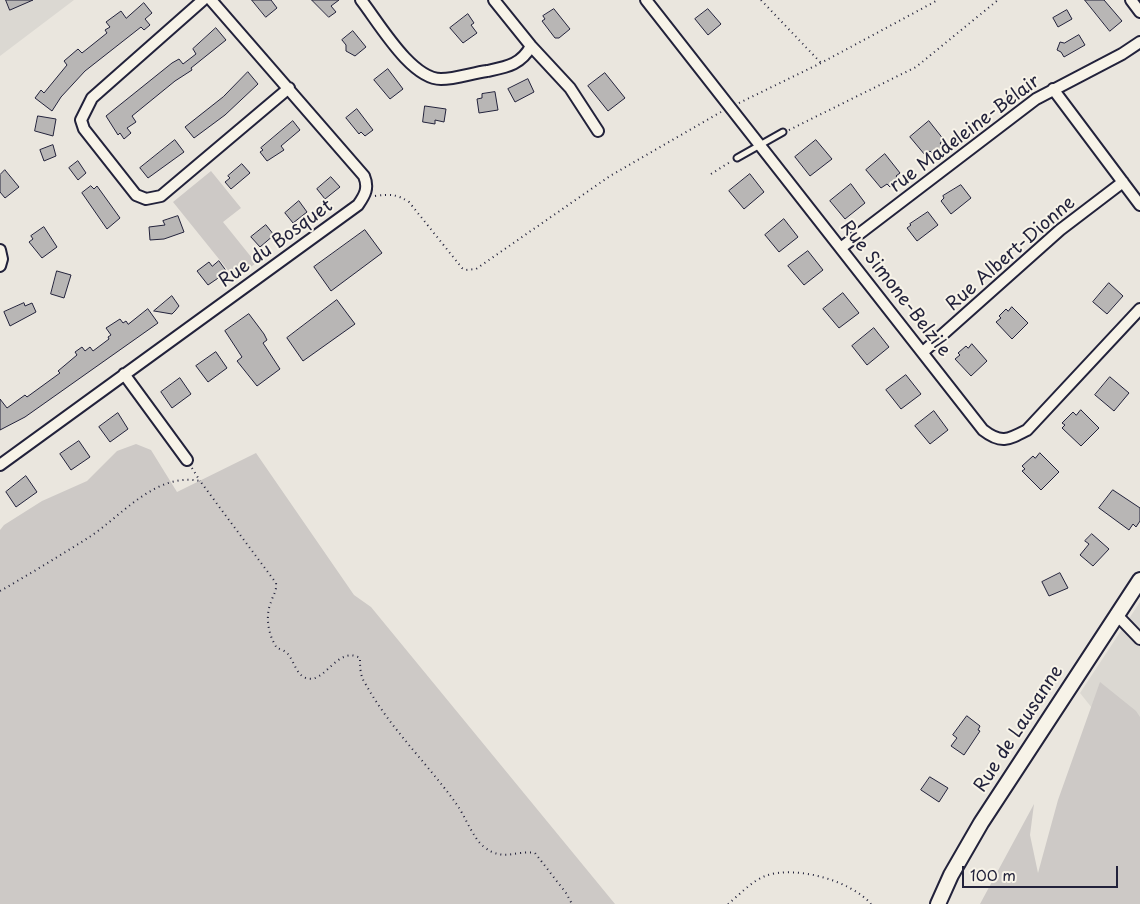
<!DOCTYPE html>
<html>
<head>
<meta charset="utf-8">
<style>
  body { margin:0 }
  #map { position:relative; width:1140px; height:904px; overflow:hidden; background:#eae6de; font-family:"Playpen Sans",sans-serif }
  canvas { display:block }
  .scale { position:absolute; left:962px; top:866px; width:156px; height:22px; box-sizing:border-box; border:2px solid #22223b; border-top:0; padding-left:6px; font-size:15px; line-height:18px; white-space:nowrap; color:#22223b; -webkit-text-stroke:4px #f7f3e8; paint-order:stroke }
</style>
</head>
<body>
<div id="map">
<canvas width="1140" height="904"></canvas>
<div class="scale">100 m</div>
</div>
<script>
const context = document.querySelector('canvas').getContext('2d');
context.lineJoin = 'round';
function fill(path, color) { context.fillStyle = color; context.fill(path, 'evenodd'); }
function stroke(path, color, width, dash) { context.strokeStyle = color; context.lineWidth = width; context.lineCap = dash ? 'butt' : 'round'; context.setLineDash(dash || []); context.stroke(path); }
function label(font, color, halo, rows, align = 'center') {
  context.font = font + ' "Playpen Sans",sans-serif'; context.lineWidth = 4; context.setLineDash([]); context.textBaseline = 'middle'; context.strokeStyle = halo; context.fillStyle = color; for (const [text, x, y, turn = 0] of rows) {
    context.save(); context.translate(x, y); context.rotate((+turn || 0) * Math.PI / 180); context.textAlign = isNaN(turn) ? turn : align; if (halo) context.strokeText(text, 0, 0); context.fillText(text, 0, 0); context.restore();
  }
}
fill(new Path2D(`
  M0,0H74L0,56Z
  M1140,602V768L1080,693Z`), '#dbd8d2');
fill(new Path2D(`
  M211,171L241,208L223,222L256,263L235,279L173,202Z
  M136,444L151,450L177,492L256,453L354,595L371,607L615,904H0V530L4,525L42,501L87,481L117,451Z
  M1100,682L1136,711L1140,717V904H980L1034,804L1030,835L1038,873L1058,800Z`), '#cdc9c6');
const building = new Path2D(`
  M6,0H33L10,10Z
  M252,0H271L277,8L266,17Z
  M312,0H339L331,6L336,12L329,17Z
  M1085,0H1104L1122,21L1110,31Z
  M144,3L152,13L145,19L150,25L144,30L141,27L85,71L61,97L52,111L35,98L41,90L44,93L67,65L64,61L78,49L82,53L107,33L105,30L110,27L106,22L121,11L126,18Z
  M554,9L570,29L559,38H555L542,21L545,19L543,16Z
  M708,9L721,24L708,35L695,19Z
  M1067,10L1072,19L1058,27L1053,18Z
  M468,14L474,23L471,25L477,33L463,43L450,28Z
  M216,28L226,40L191,68L192,70L175,81L132,116L136,122L127,128L131,133L124,139L120,133L118,135L106,116L172,63L179,59L183,64L196,54L193,49Z
  M353,31L366,47L355,56L346,51V45L342,40Z
  M1079,35L1085,45L1064,57L1061,52L1057,50L1060,42L1064,43Z
  M388,69L403,89L390,99L374,80Z
  M248,72L258,84L225,115L194,138L185,127L223,97Z
  M605,73L625,98L608,111L588,86Z
  M528,79L534,92L515,102L508,89Z
  M495,92L498,110L479,113L477,99L482,98V94Z
  M425,106L446,109L444,122L435,120V124L423,122Z
  M357,109L373,130L365,136L361,132L359,134L346,118Z
  M38,116L56,119L53,136L35,131Z
  M293,121L300,130L281,146L284,150L267,161L260,152L263,150L261,148Z
  M929,121L944,140L940,143L943,147L933,154L930,151L925,155L910,137Z
  M175,140L184,152L148,178L140,168Z
  M816,140L832,159L810,176L795,157Z
  M53,145L56,156L44,161L40,150Z
  M885,154L900,173L896,176L899,180L890,187L887,184L881,188L866,170Z
  M78,161L86,173L78,180L69,168Z
  M242,164L250,173L231,189L225,182L230,178L228,176Z
  M5,170L19,187L5,198L0,192V175Z
  M750,174L764,192L744,209L729,191Z
  M331,177L340,187L325,199L317,189Z
  M851,184L865,203L845,219L830,201Z
  M961,185L971,198L951,214L941,201L944,198L943,196Z
  M91,186L94,189L97,186L120,218L107,229L82,193Z
  M299,201L307,212L293,223L285,213Z
  M928,212L938,225L917,241L907,228L911,225L910,224Z
  M178,216L184,232L164,239L150,240L149,227L165,225L163,221Z
  M784,219L798,237L779,252L765,235Z
  M266,225L274,235L260,247L251,237Z
  M44,227L57,247L42,258L29,242L33,239L31,236Z
  M365,230L382,253L331,291L314,267Z
  M808,251L823,270L804,285L788,266Z
  M219,261L227,272L208,285L197,271L209,262L212,266Z
  M57,271L71,275L64,298L51,294Z
  M1109,283L1123,296L1107,314L1093,302Z
  M843,293L859,313L839,328L823,309Z
  M172,296L179,306L175,311L172,314L154,311Z
  M337,300L355,324L303,361L287,338Z
  M24,303L25,306L32,303L36,312L10,326L4,312Z
  M1012,307L1028,323L1012,339L996,322L1001,318L999,316L1006,309L1008,311Z
  M148,309L158,323L25,417L0,430V399L7,408L25,395L27,397L60,373L58,371L77,355L75,352L82,347L85,351L90,347L93,351L109,339L108,337L111,335L106,328L120,319L123,323L126,321L128,324Z
  M249,314L264,334L267,340L263,343L280,369L257,386L237,361L242,357L225,331Z
  M874,328L889,347L867,365L852,346Z
  M972,344L987,361L971,376L955,359L960,355L958,353L966,346L968,348Z
  M216,352L227,368L208,382L196,366Z
  M906,375L921,394L901,409L886,390Z
  M1110,377L1129,393L1114,411L1095,395Z
  M180,378L191,394L172,408L161,392Z
  M1081,410L1099,428L1081,446L1062,428L1065,425L1062,423L1073,412L1076,415Z
  M934,411L948,430L930,444L915,426Z
  M118,413L128,429L110,442L99,427Z
  M79,441L90,457L71,470L60,454Z
  M1040,453L1059,472L1041,490L1022,471L1025,469L1022,466L1033,456L1035,458Z
  M26,476L37,492L16,507L6,492Z
  M1113,490L1140,508V521L1136,527L1133,524L1129,530L1099,508Z
  M1092,534L1109,549L1093,566L1080,555L1089,544L1085,541Z
  M1060,573L1068,588L1049,596L1042,582Z
  M967,716L980,726L978,730L980,731L964,755L951,746L957,738L953,735Z
  M930,777L948,788L939,802L921,790Z`);
fill(building, '#b8b6b5');
stroke(building, '#22223b', 1);
const service = new Path2D(`
  M737,158L783,132`);
const minor = new Path2D(`
  M203,0L92,98L81,120L84,129L136,195L146,199L161,196L289,88
  M361,0C379,23 411,79 441,79C456,79 472,73 487,71C506,67 521,65 531,46
  M494,0L531,46L570,88L598,131
  M646,0L983,430C1001,444 1008,440 1027,430L1140,309
  M1131,0L1140,12
  M1053,89L1140,205
  M842,247L1036,99L1122,54L1140,42
  M0,250L2,259L0,266
  M923,352L1060,230L1123,182
  M124,374L187,460
  M0,465L358,205C365,195 369,188 364,176L211,0
  M1116,614L1140,639`);
const tertiary = new Path2D(`
  M938,904L951,875L981,823L1140,580`);
stroke(service, '#22223b', 9);
stroke(minor, '#22223b', 14);
stroke(tertiary, '#22223b', 18);
stroke(new Path2D(`
  M761,0L821,63
  M739,103L821,63L938,0
  M789,130L916,67L998,0
  M711,174L730,162
  M375,196C389,194 397,194 409,202L462,268L466,270L476,269L610,176L721,112
  M192,468L200,481
  M0,591C30,574 59,556 88,538C122,516 155,472 200,481L276,583C277,591 273,595 271,602C265,616 268,635 277,648C280,649 285,651 287,653C294,660 296,675 306,678C325,685 337,645 360,658C360,666 360,676 365,683C389,727 426,762 455,802C465,815 472,837 484,847C504,862 514,850 535,853L566,893L572,904
  M728,904C739,895 752,881 765,876C795,865 850,880 871,904`), '#22223b', 2, [1, 4]);
stroke(service, '#f7f3e8', 5);
stroke(minor, '#f7f3e8', 10);
stroke(tertiary, '#f7f3e8', 14);
label('18px', '#22223b', '#f7f3e8', [
  ["rue Madeleine-Bélair",965,134,-37],
  ["Rue du Bosquet",276,244,-36],
  ["Rue Albert-Dionne",1011,254,-41],
  ["Rue Simone-Belzile",895,289,52],
  ["Rue de Lausanne",1019,729,-57]
]);
</script>
</body>
</html>
